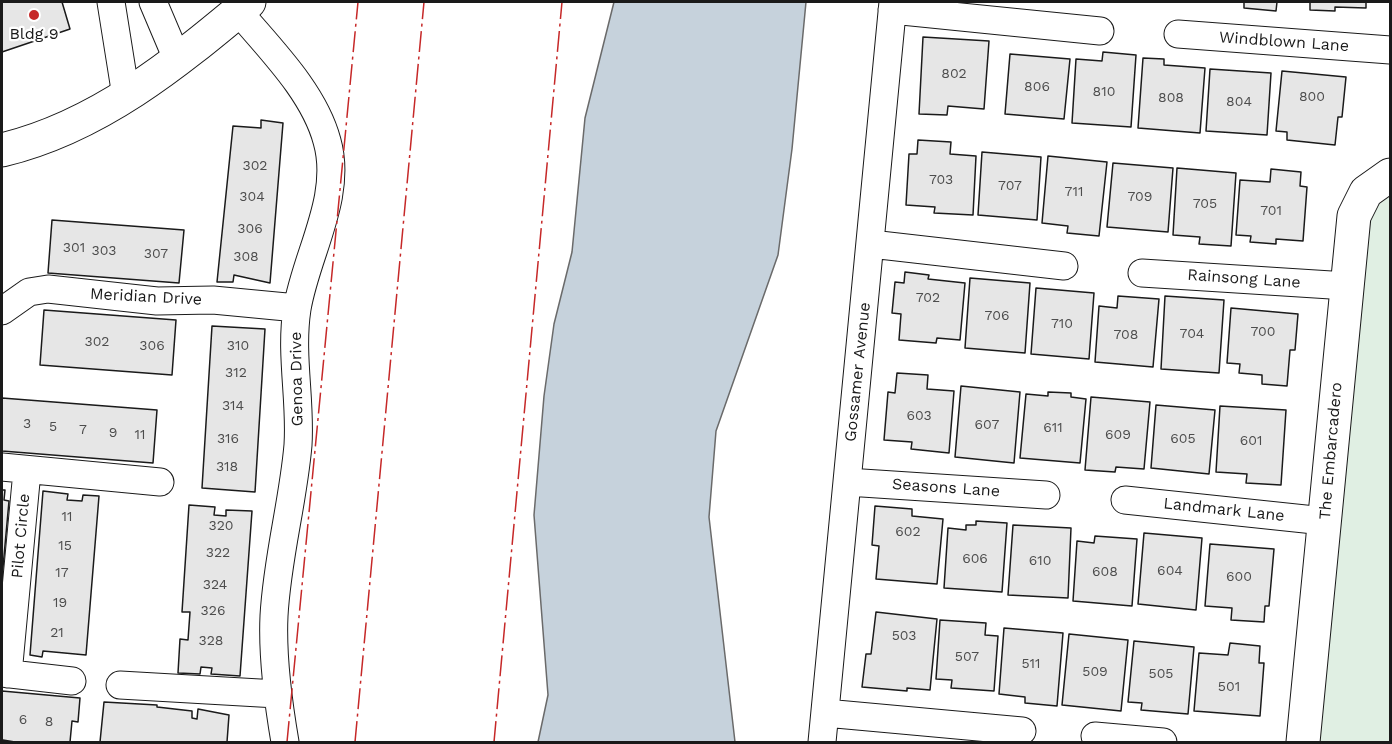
<!DOCTYPE html>
<html>
<head>
<meta charset="utf-8">
<style>
  body { margin:0 }
  #map { position:relative; width:1392px; height:744px; overflow:hidden; background:#fff; font-family:"Work Sans",sans-serif }
  canvas { display:block }
  .frame { position:absolute; inset:0; border:3px solid #1a1a1a; pointer-events:none }
</style>
</head>
<body>
<div id="map">
<canvas width="1392" height="744"></canvas>
<div class="frame"></div>
</div>
<script>
const context = document.querySelector('canvas').getContext('2d');
context.lineJoin = 'round';
function fill(path, color) { context.fillStyle = color; context.fill(path, 'evenodd'); }
function stroke(path, color, width, dash) { context.strokeStyle = color; context.lineWidth = width; context.lineCap = dash ? 'butt' : 'round'; context.setLineDash(dash || []); context.stroke(path); }
function label(font, color, halo, rows, align = 'center') {
  context.font = font + ' "Work Sans",sans-serif'; context.lineWidth = 4.5; context.setLineDash([]); context.textBaseline = 'middle'; context.strokeStyle = halo; context.fillStyle = color; for (const [text, x, y, turn = 0] of rows) {
    context.save(); context.translate(x, y); context.rotate((+turn || 0) * Math.PI / 180); context.textAlign = isNaN(turn) ? turn : align; if (halo) context.strokeText(text, 0, 0); context.fillText(text, 0, 0); context.restore();
  }
}
const green = new Path2D(`
  M1390,186V742H1315L1360,230Z`);
fill(green, '#e0efe3');
stroke(green, '#6a6a6a', 1.5);
const water = new Path2D(`
  M614,2H806L792,149L778,255L716,431L709,517L735,742H538L548,695L534,515L544,396L554,324L572,252L585,118Z`);
fill(water, '#c6d2dc');
stroke(water, '#6a6a6a', 1.5);
const building = new Path2D(`
  M2,2H62L70,29L2,52Z
  M1244,2H1277L1276,11L1244,8Z
  M1310,2H1366V8L1335,7V11L1310,10Z
  M923,37L989,41L984,109L948,106L947,115L919,114Z
  M1103,52L1136,55L1131,127L1072,123L1076,59L1102,61Z
  M1010,54L1070,59L1064,119L1005,114Z
  M1143,58L1164,59V65L1205,68L1200,133L1138,128Z
  M1210,69L1271,73L1267,135L1206,131Z
  M1282,71L1346,77L1342,117H1338L1335,145L1287,140V132L1276,131Z
  M261,120L283,123L270,283L234,275L233,282H217L233,126L261,128Z
  M918,140L951,142L950,154L976,156L973,215L934,213L935,207L906,205L909,154H917Z
  M982,152L1041,157L1037,220L978,215Z
  M1048,156L1107,162L1099,236L1067,233L1068,226L1042,223Z
  M1113,163L1173,168L1168,232L1107,227Z
  M1177,168L1236,173L1231,246L1199,244L1200,237L1173,235Z
  M1271,169L1301,172L1300,186L1307,187L1303,241L1276,239V244L1250,242L1251,236L1236,235L1240,180L1270,182Z
  M52,220L184,230L179,283L48,273Z
  M905,272L929,275L928,279L965,283L960,340L937,338L936,343L899,340L901,314L892,313L895,282L904,283Z
  M970,278L1030,283L1025,353L965,348Z
  M1036,288L1094,293L1089,359L1031,354Z
  M1118,296L1159,299L1153,367L1095,362L1099,306L1117,308Z
  M1165,296L1224,300L1219,373L1161,369Z
  M1231,308L1298,314L1295,350H1290L1287,386L1262,384V375L1239,373L1240,364L1227,363Z
  M44,310L176,320L172,375L40,365Z
  M212,326L265,329L255,492L202,488Z
  M897,373L928,375L927,389L954,391L949,453L911,449L912,442L884,440L888,392L895,393Z
  M961,386L1020,392L1014,463L955,457Z
  M1048,392L1071,393V397L1086,399L1080,463L1020,458L1026,394L1048,396Z
  M1091,397L1150,402L1144,469L1116,467L1115,472L1085,470Z
  M2,398L157,410L153,463L2,451Z
  M1156,405L1215,410L1209,474L1151,468Z
  M1220,406L1286,410L1281,485L1246,483L1247,474L1216,472Z
  M2,490H5L4,500L9,501L2,578Z
  M43,491L68,494L67,500L82,501L83,495L99,496L86,655L43,651L42,657L30,655Z
  M189,505L215,507L214,515L226,516V510L252,511L240,676L211,674L212,668L201,667L200,674L178,673L180,639L188,640L190,612H182Z
  M875,506L912,509V516L943,519L937,584L876,579L879,546L872,545Z
  M976,521L1007,523L1002,592L944,588L948,528L966,530V525H976Z
  M1013,525L1071,528L1068,598L1008,595Z
  M1144,533L1202,538L1196,610L1138,604Z
  M1095,536L1137,539L1132,606L1073,601L1077,541L1094,543Z
  M1210,544L1274,549L1269,606H1265L1264,622L1231,620L1232,608L1205,606Z
  M876,612L937,619L930,690L907,688V691L862,687L866,654H871Z
  M940,620L986,623L985,635L998,636L994,691L951,688L952,680L936,679Z
  M1004,628L1063,633L1057,706L1025,703V697L999,694Z
  M1069,634L1128,640L1121,711L1062,705Z
  M1134,641L1194,647L1188,714L1141,710L1142,703L1128,702Z
  M1230,643L1260,646L1259,663H1264L1260,716L1194,711L1199,653L1228,655Z
  M2,691L80,698L78,722L72,721L70,742H15L3,740L2,742Z
  M104,702L157,705V707L192,711V718L197,719L198,709L229,715L227,742H100Z`);
fill(building, '#e6e6e6');
stroke(building, '#1a1a1a', 1.5);
const street = new Path2D(`
  M111,2L126,96
  M153,2L178,61
  M892,10L1100,31
  M238,11C270,49 314,92 327,141C343,197 306,254 297,309C290,355 301,400 298,445C293,503 277,558 274,616C272,658 278,701 285,742
  M1178,34L1390,50
  M871,244L1064,266
  M1142,273L1347,286
  M2,311L29,292L48,289L157,301L213,300L297,308
  M2,467L160,482
  M847,482L1046,495
  M1125,500L1324,521
  M2,673L72,681
  M8,674L27,471
  M120,685L277,694
  M825,713L1022,731
  M1095,736L1163,742
  M822,742L893,2`);
const secondary = new Path2D(`
  M2,150C98,127 175,64 249,2
  M1303,742L1354,216L1366,192L1390,175`);
stroke(street, '#1a1a1a', 29);
stroke(secondary, '#1a1a1a', 35);
stroke(street, '#fff', 27);
stroke(secondary, '#fff', 33);
stroke(new Path2D(`
  M287,742L358,2
  M355,742L424,2
  M494,742L562,2`), '#c62828', 1.5, [21, 4.5, 3, 4.5]);
for (const [x, y, r, color] of [
  [34,15,6,"#c62828"]
]) { const dot = new Path2D(); dot.arc(x, y, r, 0, 2 * Math.PI); context.fillStyle = color; context.fill(dot); stroke(dot, '#fff', 2); }
label('14px', '#4d4d4d', null, [
  ["802",954,74],
  ["806",1037,87],
  ["810",1104,92],
  ["800",1312,97],
  ["808",1171,98],
  ["804",1239,102],
  ["302",255,166],
  ["703",941,180],
  ["707",1010,186],
  ["711",1074,192],
  ["304",252,197],
  ["709",1140,197],
  ["705",1205,204],
  ["701",1271,211],
  ["306",250,229],
  ["301",74,248],
  ["303",104,251],
  ["307",156,254],
  ["308",246,257],
  ["702",928,298],
  ["706",997,316],
  ["710",1062,324],
  ["700",1263,332],
  ["704",1192,334],
  ["708",1126,335],
  ["302",97,342],
  ["306",152,346],
  ["310",238,346],
  ["312",236,373],
  ["314",233,406],
  ["603",919,416],
  ["3",27,424],
  ["607",987,425],
  ["5",53,427],
  ["611",1053,428],
  ["7",83,430],
  ["9",113,433],
  ["11",140,435],
  ["609",1118,435],
  ["316",228,439],
  ["605",1183,439],
  ["601",1251,441],
  ["318",227,467],
  ["11",67,517],
  ["320",221,526],
  ["602",908,532],
  ["15",65,546],
  ["322",218,553],
  ["606",975,559],
  ["610",1040,561],
  ["604",1170,571],
  ["608",1105,572],
  ["17",62,573],
  ["600",1239,577],
  ["324",215,585],
  ["19",60,603],
  ["326",213,611],
  ["21",57,633],
  ["503",904,636],
  ["328",211,641],
  ["507",967,657],
  ["511",1031,664],
  ["509",1095,672],
  ["505",1161,674],
  ["501",1229,687],
  ["6",23,720],
  ["8",49,722]
]);
label('16px', '#1a1a1a', '#fff', [
  ["Bldg 9",34,34]
]);
label('16px', '#1a1a1a', '#fff', [
  ["Windblown Lane",1284,42,4],
  ["Rainsong Lane",1244,279,4],
  ["Meridian Drive",146,297,3],
  ["Gossamer Avenue",858,372,-84],
  ["Genoa Drive",297,379,-91],
  ["The Embarcadero",1331,451,-85],
  ["Seasons Lane",946,488,4],
  ["Landmark Lane",1224,510,6],
  ["Pilot Circle",21,536,-85]
]);
</script>
</body>
</html>
